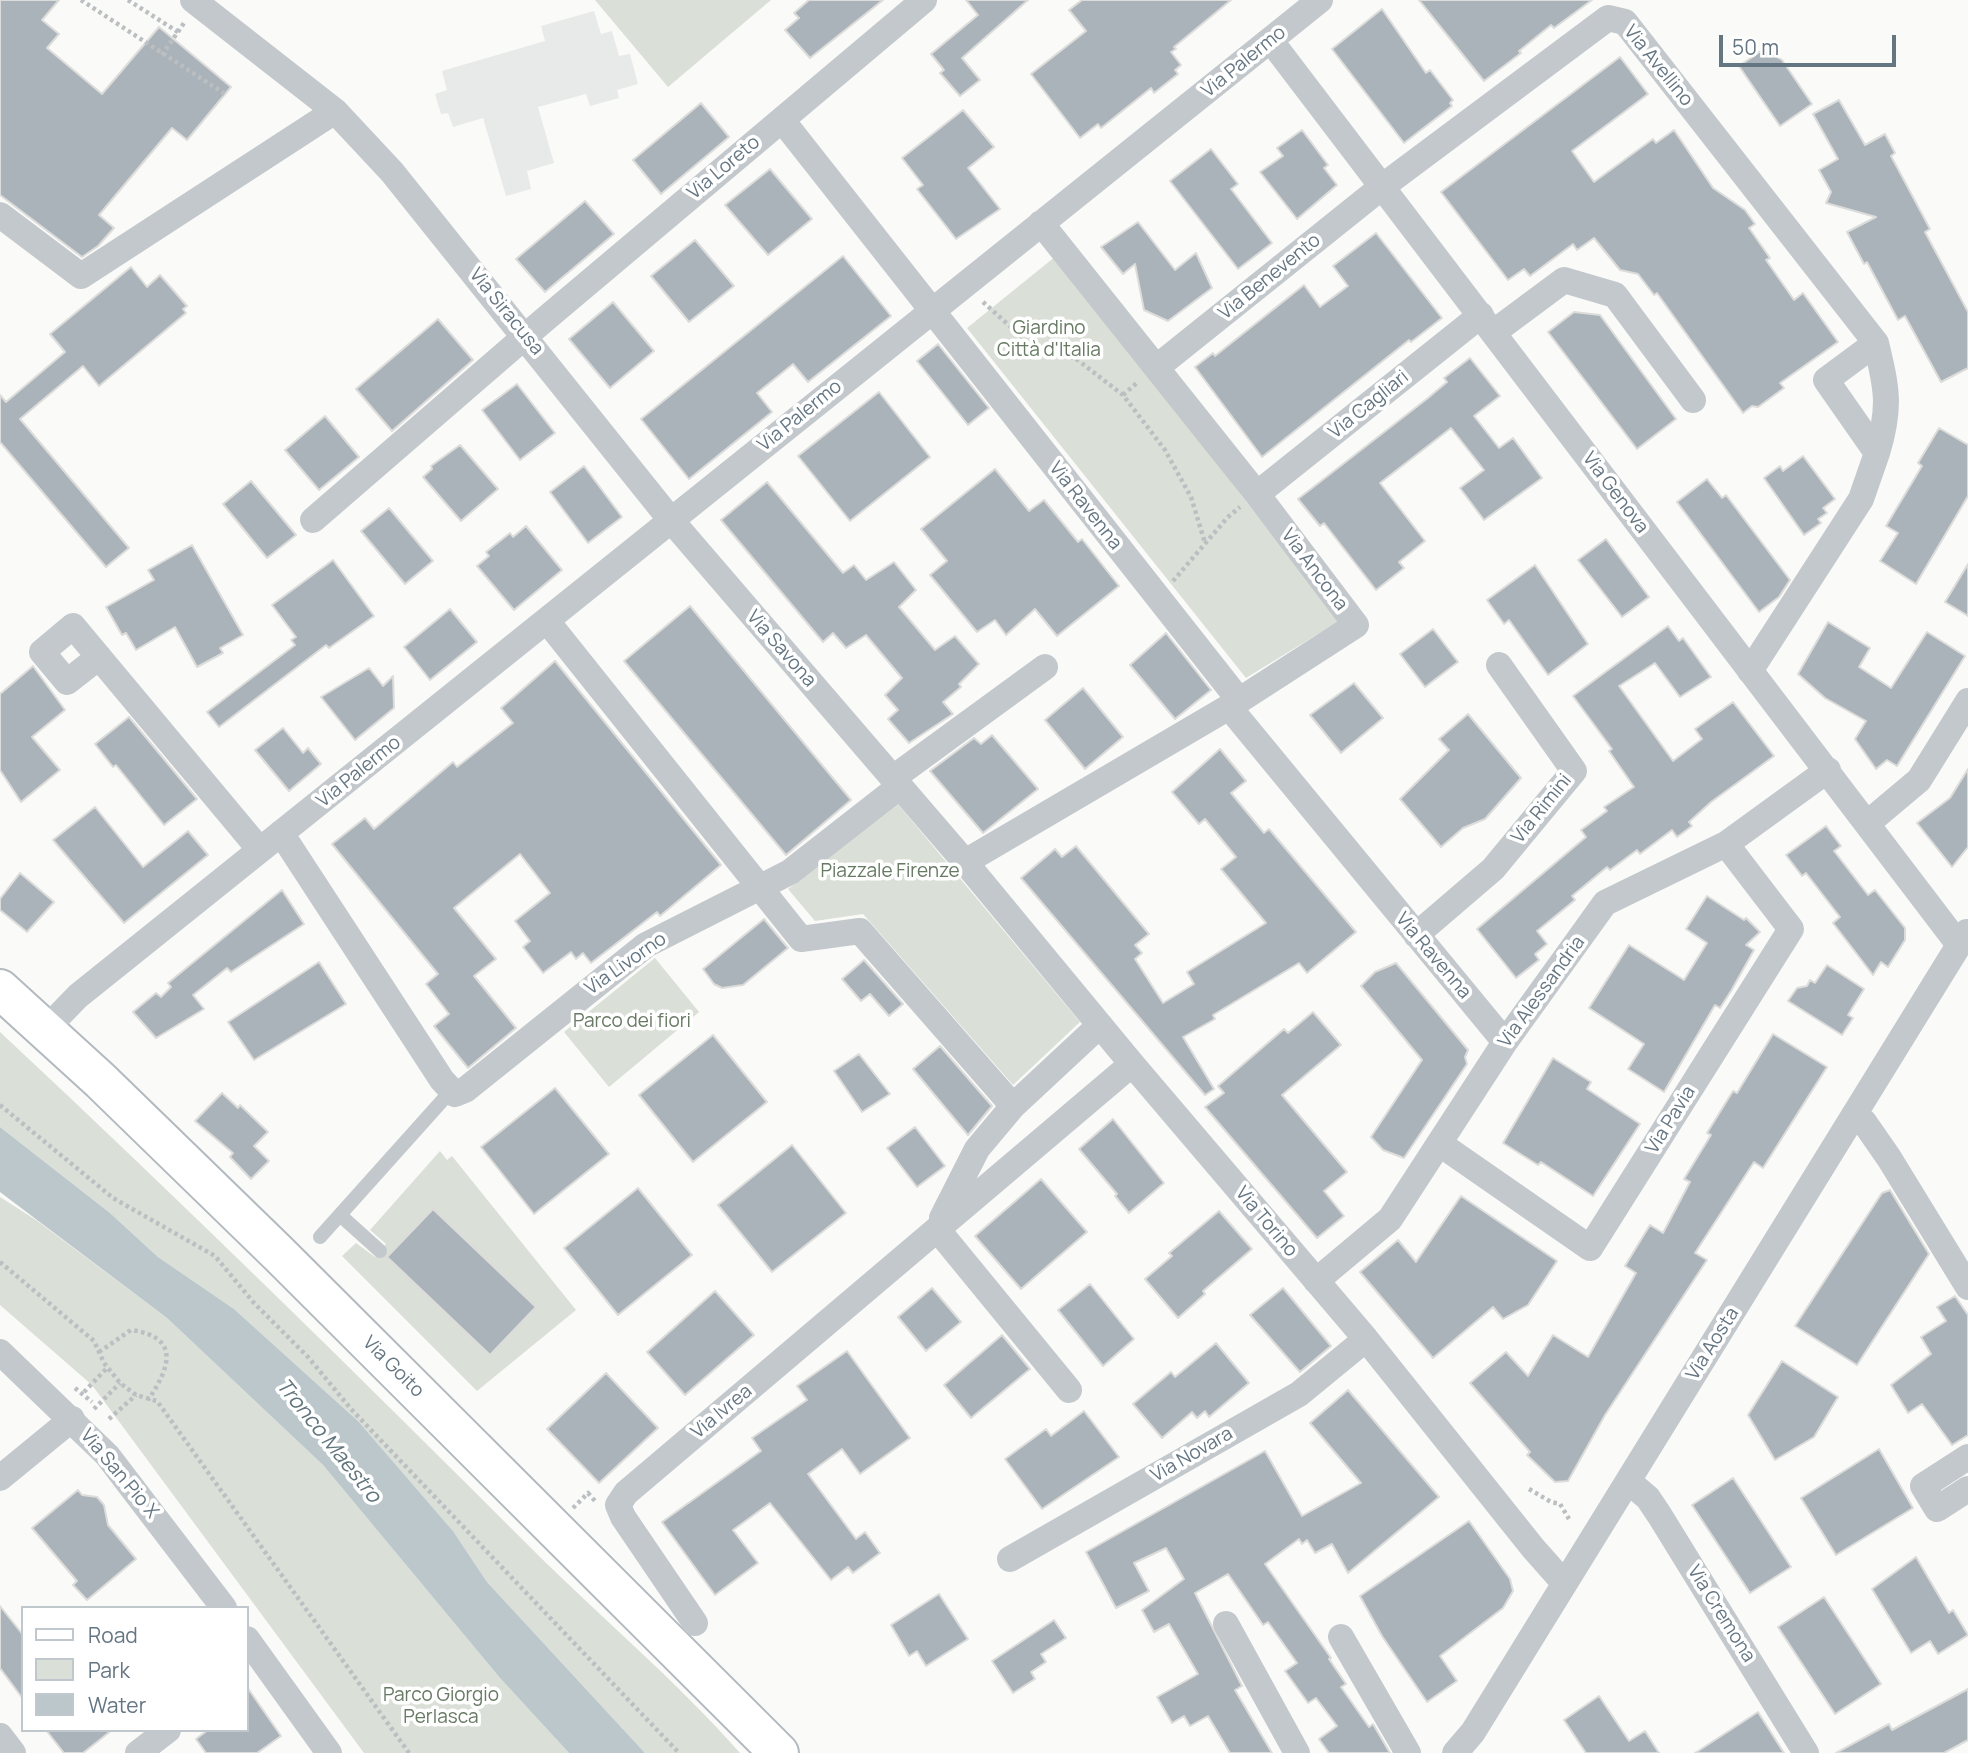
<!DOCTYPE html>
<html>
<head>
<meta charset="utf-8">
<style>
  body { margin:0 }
  #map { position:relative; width:1968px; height:1753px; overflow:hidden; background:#fafaf8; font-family:Manrope,sans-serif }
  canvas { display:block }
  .legend { position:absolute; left:21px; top:1606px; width:228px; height:126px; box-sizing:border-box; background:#fff; border:2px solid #c1c8cd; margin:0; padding:9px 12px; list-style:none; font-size:21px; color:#657683 }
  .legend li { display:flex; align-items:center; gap:14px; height:35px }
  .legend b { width:35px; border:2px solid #c1c8cd }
  .scale { position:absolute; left:1719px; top:35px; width:177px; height:32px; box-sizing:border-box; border:4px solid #657683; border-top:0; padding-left:9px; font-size:21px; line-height:24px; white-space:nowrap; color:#657683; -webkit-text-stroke:5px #fff; paint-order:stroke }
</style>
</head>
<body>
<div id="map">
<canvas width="1968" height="1753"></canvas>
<ul class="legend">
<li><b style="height:9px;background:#fff"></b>Road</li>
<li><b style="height:19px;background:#dadfd7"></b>Park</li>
<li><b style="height:19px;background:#bbc7cb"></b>Water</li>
</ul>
<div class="scale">50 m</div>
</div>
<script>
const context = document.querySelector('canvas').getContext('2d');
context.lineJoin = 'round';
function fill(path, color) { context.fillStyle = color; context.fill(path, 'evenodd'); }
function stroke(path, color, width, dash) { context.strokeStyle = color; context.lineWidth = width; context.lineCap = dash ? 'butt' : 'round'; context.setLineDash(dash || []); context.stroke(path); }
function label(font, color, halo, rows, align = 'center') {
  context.font = font + ' Manrope,sans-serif'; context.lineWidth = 7; context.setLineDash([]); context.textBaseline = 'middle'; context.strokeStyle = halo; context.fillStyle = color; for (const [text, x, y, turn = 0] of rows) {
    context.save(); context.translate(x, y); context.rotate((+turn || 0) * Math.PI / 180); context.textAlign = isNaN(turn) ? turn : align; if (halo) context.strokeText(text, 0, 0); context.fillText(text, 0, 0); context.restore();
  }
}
fill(new Path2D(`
  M594,11L601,34L612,31L619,56L630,54L638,84L617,90L619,98L590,106L586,94L538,107L554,163L527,171L531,189L506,196L483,118L453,127L448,113L441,114L435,94L447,90L442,71L545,41L541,26Z`), '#e8e9e9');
fill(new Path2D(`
  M595,0H771L668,87Z
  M1056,256L1339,621L1246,678L967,328Z
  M897,803L1080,1022L1013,1085L863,914L815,921L788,889Z
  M655,958L699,1012L609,1087L564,1032Z
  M0,1032C181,1201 357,1374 532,1549C600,1617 676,1680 740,1753H645L487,1582L453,1531L358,1421L234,1309L158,1257L110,1213L0,1127Z
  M440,1151L447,1160L452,1156L576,1310L477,1391L342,1256L356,1243L375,1257L386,1244L370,1230Z
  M0,1197L36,1220L167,1318L323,1465L500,1678L569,1753H364L92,1385L0,1305Z`), '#dadfd7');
fill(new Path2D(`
  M0,1127L110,1213L158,1257L234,1309L358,1421L453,1531L487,1582L645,1753H569L500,1678L323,1465L167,1318L0,1192Z`), '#bbc7cb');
const building = new Path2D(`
  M0,0H59L42,20L59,34L47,48L102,94L159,27L231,87L187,140L172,128L99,215L114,228L98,246L82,257L0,195Z
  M809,0H883L810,58L785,30L799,18L794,13Z
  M966,0H1028L962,58L980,80L960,96L940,73L944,70L931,54L978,15Z
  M1082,0H1231L1174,47L1176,49L1171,52L1181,65L1175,70L1178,74L1154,93L1151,88L1101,128L1098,124L1080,138L1031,74L1086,31L1069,10Z
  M1419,0H1592L1554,28L1551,25L1519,51L1521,53L1484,81Z
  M1382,9L1426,73L1430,70L1453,100L1450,103L1452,106L1404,143L1332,49Z
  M1764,49L1782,60L1812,104L1780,126L1739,66Z
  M1620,57L1648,94L1572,151L1594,182L1653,139L1656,143L1674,130L1713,188L1745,210L1755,224L1749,228L1770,258L1766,260L1794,300L1803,293L1838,342L1780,383L1784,388L1758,407L1752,406L1743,413L1657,293L1654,295L1638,274L1620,270L1594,238L1577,250L1573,244L1530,276L1524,269L1508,280L1441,192Z
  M1839,100L1865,145L1885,134L1895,153L1891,156L1930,229L1925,232L1968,312V368L1941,382L1905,316L1898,320L1867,262L1864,264L1847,232L1876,217L1826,203L1831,192L1819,170L1838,159L1813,114Z
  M701,103L729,137L661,194L633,160Z
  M963,110L994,147L968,168L1000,209L956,239L917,189L923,185L902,158Z
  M1302,130L1328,165L1324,168L1337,185L1297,219L1260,172L1283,156L1277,148Z
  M1211,149L1238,184L1231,189L1272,243L1238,269L1170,181Z
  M770,169L812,219L768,255L725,205Z
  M585,201L614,234L545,292L516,259Z
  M1138,222L1175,270L1196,253L1212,288L1168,321L1144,310L1135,264L1123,274L1101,247Z
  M1376,233L1442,318L1411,342L1409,340L1262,457L1195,367L1213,353L1215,356L1304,285L1320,307L1348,286L1333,266Z
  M695,240L734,286L689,322L651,276Z
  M843,256L891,316L808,382L793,364L757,393L772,412L689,479L641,419Z
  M131,267L147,287L160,275L187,306L183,309L186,313L99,386L83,366L20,419L129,548L106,567L0,442V395L6,402L65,352L50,334Z
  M613,302L654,351L610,388L569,339Z
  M1574,312L1600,315L1676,419L1637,449L1548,332Z
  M438,319L473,360L392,431L356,389Z
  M938,344L989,408L968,425L917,361Z
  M1470,358L1500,396L1474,416L1499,448L1513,438L1542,478L1484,520L1460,488L1484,470L1451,428L1380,483L1425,541L1399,562L1404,568L1376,590L1324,523L1320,526L1298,499L1428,398L1447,382L1444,378Z
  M517,384L555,433L520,460L482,410Z
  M879,392L930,457L850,521L798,456Z
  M325,416L359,457L319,490L285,450Z
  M1939,428L1968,445V496L1916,584L1880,561L1898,533L1886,526L1922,466L1918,463Z
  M460,445L498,489L461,521L423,477L432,469L431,466Z
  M1803,456L1835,499L1823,508L1827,513L1818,519L1821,523L1804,535L1764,478L1780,466L1783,471Z
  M584,466L622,517L588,543L550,492Z
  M995,469L1029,511L1044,500L1078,542L1082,539L1119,586L1057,636L1035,609L1006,635L995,620L977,632L930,575L947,561L921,529Z
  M1707,479L1722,498L1726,495L1790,580L1779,597L1759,612L1677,502Z
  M251,481L296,535L267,558L223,504Z
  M767,482L843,573L854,565L866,580L894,562L916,590L899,607L935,650L955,636L979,664L959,684L961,687L943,702L953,714L909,743L888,719L898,710L885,695L902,678L866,635L846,648L833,633L823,642L721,520Z
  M389,508L433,561L405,584L361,531Z
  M526,526L562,570L514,610L477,566L489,556L486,552L510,533L513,537Z
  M1606,539L1649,597L1622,617L1578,560Z
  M192,545L243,635L220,648L223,653L197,667L175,627L136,650L126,633L122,635L106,607L154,580L148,570Z
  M333,560L374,616L329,648L326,645L219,727L207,712L295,645L291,640L296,637L272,605Z
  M1968,564V616L1945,602Z
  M1535,565L1588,644L1548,675L1509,620L1504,624L1487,600Z
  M690,606L851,800L786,855L624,661Z
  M450,609L477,642L430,680L404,647Z
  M1828,622L1870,648L1859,667L1891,688L1927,632L1965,656L1897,766L1887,760L1876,769L1855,739L1866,721L1825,698L1798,674Z
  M1668,626L1679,641L1683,638L1711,677L1680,697L1655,663L1619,686L1673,761L1702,739L1695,729L1733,702L1774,756L1711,802L1689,822L1692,826L1677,837L1672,830L1640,854L1637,850L1610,870L1607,867L1572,896L1575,900L1537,931L1547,944L1535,954L1539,960L1516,978L1477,929L1586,837L1581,830L1607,811L1604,807L1634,787L1609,751L1612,749L1573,696Z
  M1433,629L1458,662L1425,687L1400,654Z
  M1166,633L1211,690L1175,719L1130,665Z
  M555,661L721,865L660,916L657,912L591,963L583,953L576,959L571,952L543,973L523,947L530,941L515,921L550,893L520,854L454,908L496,959L474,976L516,1028L468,1068L434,1026L449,1014L426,984L438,974L332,844L365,818L374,829L453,762L457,767L513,723L501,708Z
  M33,666L65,710L32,737L60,770L21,802L0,770V694Z
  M369,668L383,686L393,676L394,708L355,740L321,697Z
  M1354,683L1383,718L1341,753L1310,715Z
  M1083,688L1123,737L1085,769L1045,720Z
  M1468,714L1521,778L1485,819L1463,828L1441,847L1400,799L1449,750L1439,739Z
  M129,717L197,799L164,825L116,765L113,767L95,744Z
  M283,728L303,753L308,748L321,764L289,791L255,750Z
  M992,735L1038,789L983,833L930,771L974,738L981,744Z
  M1220,749L1246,781L1231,793L1264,833L1269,829L1356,932L1307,973L1299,963L1213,1015L1215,1019L1183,1037L1214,1089L1205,1095L1021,878L1055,849L1062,857L1076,846L1149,934L1135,945L1142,953L1135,959L1163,1003L1194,984L1187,972L1266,923L1221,869L1236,857L1205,819L1199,824L1172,792Z
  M1968,769V847L1952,867L1917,823L1950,798Z
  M95,807L143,867L188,831L208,855L124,923L53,840Z
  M1826,826L1841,846L1834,851L1868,895L1875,890L1905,928V940L1888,967L1881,962L1873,975L1833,923L1840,917L1806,873L1802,876L1786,855Z
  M20,873L54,902L27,932L0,910V899Z
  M282,890L304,924L231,972L227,968L193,995L204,1009L156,1038L133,1012L156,993L161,997L171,987L168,983Z
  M1707,896L1744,920L1746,918L1760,932L1746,945L1754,950L1731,991L1720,1008L1715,1005L1664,1092L1628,1069L1644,1044L1589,1008L1629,945L1684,980L1707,943L1686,929Z
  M764,919L788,948L743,985L722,988L714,984L703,969Z
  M864,960L903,1004L889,1016L870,994L861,1001L842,979Z
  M319,962L346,1004L254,1060L228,1022Z
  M1396,963L1468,1050L1465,1057L1467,1064L1404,1158L1383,1150L1371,1137L1422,1060L1361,986L1375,972Z
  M1827,965L1864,989L1848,1015L1853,1018L1842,1035L1788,1001L1797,988L1807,986L1810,980L1815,983Z
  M1313,1012L1341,1045L1282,1095L1347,1172L1324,1191L1344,1216L1317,1238L1205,1107L1224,1093L1218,1086L1284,1029L1288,1033Z
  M1773,1034L1827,1067L1763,1168L1754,1162L1695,1253L1707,1260L1605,1415L1568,1481L1555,1482L1527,1455L1530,1452L1470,1383L1506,1352L1528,1376L1553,1335L1588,1357L1636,1273L1625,1266L1650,1225L1663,1233L1690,1182L1684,1179L1711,1135L1707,1133L1733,1091L1737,1093Z
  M713,1035L767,1102L693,1162L639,1095Z
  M940,1046L992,1106L968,1135L913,1069Z
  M859,1054L890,1094L862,1112L834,1071Z
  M1553,1058L1591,1082L1587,1089L1640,1124L1593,1196L1541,1162L1538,1165L1503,1143Z
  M555,1088L609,1154L534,1214L481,1147Z
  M222,1093L238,1108L240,1105L268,1132L254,1146L269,1161L251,1179L230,1157L233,1153L195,1121Z
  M1113,1119L1164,1183L1129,1213L1115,1196L1117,1194L1079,1149Z
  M915,1127L945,1166L917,1187L887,1148Z
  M792,1145L846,1213L772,1272L718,1205Z
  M1041,1179L1087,1232L1021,1289L975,1236Z
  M638,1188L692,1255L618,1315L564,1248Z
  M1890,1190L1929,1254L1857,1365L1795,1326L1882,1193Z
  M1461,1196L1557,1261L1528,1305L1503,1319L1493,1307L1433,1358L1360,1272L1398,1240L1416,1262Z
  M433,1209L536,1307L490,1355L387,1257Z
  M1219,1211L1252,1249L1203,1291L1205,1294L1178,1318L1145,1279L1172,1256L1169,1253Z
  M1090,1284L1134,1339L1103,1366L1058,1310Z
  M932,1288L961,1322L926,1351L898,1317Z
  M1283,1288L1331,1346L1300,1372L1250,1315Z
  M715,1291L754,1335L685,1395L647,1352Z
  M1955,1296L1968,1315V1435L1952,1445L1922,1404L1908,1413L1891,1385L1931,1354L1921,1337L1946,1321L1937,1307Z
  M1002,1335L1030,1369L971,1418L944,1385Z
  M1216,1343L1249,1383L1209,1417L1205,1411L1197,1418L1192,1412L1162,1438L1133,1404L1171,1372L1175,1377Z
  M847,1351L910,1438L860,1474L842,1449L808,1474L856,1539L865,1532L880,1553L853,1573L848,1567L831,1580L770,1503L733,1530L758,1563L715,1595L662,1522L761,1451L752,1438L807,1400L797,1386Z
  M1782,1361L1838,1397L1814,1437L1775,1460L1748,1415Z
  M606,1373L658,1428L599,1483L547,1429Z
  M1348,1390L1439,1497L1348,1573L1332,1544L1315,1553L1307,1540L1302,1544L1299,1539L1265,1564L1331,1658L1329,1659L1346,1684L1341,1687L1369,1727L1373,1724L1390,1753H1329L1319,1739L1337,1726L1316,1698L1308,1703L1285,1671L1297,1663L1268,1622L1263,1625L1228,1574L1195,1593L1242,1686L1235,1690L1272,1753H1230L1208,1716L1190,1726L1184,1716L1172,1723L1157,1697L1198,1674L1169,1624L1154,1632L1142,1610L1184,1579L1166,1548L1134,1563L1149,1591L1116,1608L1086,1552L1265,1451L1302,1516L1361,1483L1310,1423Z
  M1084,1411L1119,1457L1042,1509L1005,1459L1046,1429L1051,1436Z
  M1879,1449L1913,1508L1836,1555L1801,1498Z
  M1733,1478L1791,1567L1750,1593L1692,1505Z
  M78,1490L82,1495L97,1497L104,1505L108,1525L136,1559L87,1600L73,1585L77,1581L32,1528Z
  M1469,1521L1510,1579L1513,1591L1503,1608L1440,1656L1457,1681L1427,1702L1382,1636L1360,1596Z
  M1916,1557L1949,1613L1953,1610L1968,1635L1938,1654L1930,1641L1911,1653L1872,1589Z
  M939,1594L968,1639L926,1666L917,1651L909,1656L891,1625Z
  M1824,1597L1881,1684L1835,1714L1778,1627Z
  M0,1606L23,1635V1699L0,1668Z
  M1054,1620L1066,1638L1041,1654L1046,1662L1031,1672L1035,1679L1013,1693L992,1661Z
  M247,1687L281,1736L257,1753H206L196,1739L208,1730H247Z
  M1968,1689V1740L1944,1753H1836L1889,1724L1892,1730Z
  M1599,1696L1629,1741L1645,1731L1659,1753H1586L1564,1720Z
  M1758,1712L1784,1753H1695Z
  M46,1730H112L83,1753H64Z`);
fill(building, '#aab3b9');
stroke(building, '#dcdcda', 2);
const secondary = new Path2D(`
  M0,989L101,1081L279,1254L779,1753`);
stroke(secondary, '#b3babf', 42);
stroke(new Path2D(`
  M81,0L225,94
  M128,0L178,32
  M162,55L184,23
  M983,302L1032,346L1075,358L1123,395L1165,450L1191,497L1205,543
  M1123,395L1138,382
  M1173,581L1227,518L1240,507
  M0,1105L113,1198L215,1256L254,1303L308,1357L351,1409L679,1753
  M0,1262L94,1341L104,1363L120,1383L136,1395L157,1401L409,1753
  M99,1352L131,1330C181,1337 170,1368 148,1400
  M75,1388L92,1402
  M84,1392L107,1368
  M94,1409L120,1383
  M109,1419L136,1395
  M1529,1489L1551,1502L1560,1504L1569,1519
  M573,1508L588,1493L595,1501`), '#bbbfc2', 4.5, [3.5, 3.5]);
stroke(new Path2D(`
  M340,1215L380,1251
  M320,1237L450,1092`), '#c3c8cc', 14);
stroke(new Path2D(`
  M193,0L335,111L392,172L670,519L965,862L1132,1064L1366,1339L1533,1548L1564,1583
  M1271,41L1959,945
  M782,120L1239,700
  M0,215L81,276L335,111
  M1494,332L1564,280L1615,295L1693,400
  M1157,367L1383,186L1608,18L1625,22L1876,343C1887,389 1891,407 1877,453L1826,380L1876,343
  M1257,494L1481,315
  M313,520L543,321L924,0
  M547,621L801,939L860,931L1013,1106
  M99,657L67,682L42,652L73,626L260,850
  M1750,671L1861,499L1877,453
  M1229,707L1505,1042
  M893,778L1045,667
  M1869,822L1919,780L1968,701
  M281,833L442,1080L455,1094L465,1090L646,945L790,872L900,786
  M965,862L1229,707L1356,625L1257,494L1041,223
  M1416,935L1493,869L1574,771L1499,665
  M45,1030L78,996L1320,0
  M1855,1114L1864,1122L1889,1158L1968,1287
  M1440,1144L1590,1248L1791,929L1726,844
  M942,1218L977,1149L1013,1106L1100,1025
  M937,1229L1069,1390
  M1316,1281L1390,1219L1505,1042L1605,903L1726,844L1828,770
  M0,1352L107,1455L224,1608
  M1968,1457L1923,1486L1937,1509L1968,1489
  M0,1478L72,1419
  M1628,1481L1648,1498L1660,1516L1806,1753
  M1010,1559L1299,1394L1366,1339
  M695,1623L623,1517L618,1505L626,1493L1132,1064
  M1226,1624L1297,1753
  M1341,1637L1408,1753
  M247,1639L329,1753
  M0,1736L13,1753
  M138,1753L168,1730
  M1455,1753L1473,1732L1967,932`), '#c3c8cc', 26);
stroke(secondary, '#fff', 38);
label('19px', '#657683', '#fff', [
  ["Via Palermo",1244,62,-39],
  ["Via Avellino",1658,66,51],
  ["Via Loreto",724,168,-40],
  ["Via Benevento",1270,277,-39],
  ["Via Siracusa",506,312,51],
  ["Via Cagliari",1369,405,-39],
  ["Via Palermo",800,416,-39],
  ["Via Genova",1615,493,53],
  ["Via Ravenna",1085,506,52],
  ["Via Ancona",1314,570,53],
  ["Via Savona",781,649,49],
  ["Via Palermo",359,772,-39],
  ["Via Rimini",1542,809,-51],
  ["Via Ravenna",1433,956,50],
  ["Via Livorno",626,964,-35],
  ["Via Alessandria",1542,992,-54],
  ["Via Pavia",1671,1120,-58],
  ["Via Torino",1266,1222,50],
  ["Via Aosta",1713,1344,-58],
  ["Via Goito",393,1367,45],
  ["Via Ivrea",722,1412,-40],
  ["Via Novara",1192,1455,-30],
  ["Via San Pio X",119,1474,50],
  ["Via Cremona",1721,1614,58]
]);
label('19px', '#687a64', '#fff', [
  ["Giardino",1049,329],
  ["Città d'Italia",1049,351],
  ["Piazzale Firenze",890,872],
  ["Parco dei fiori",632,1022],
  ["Parco Giorgio",441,1696],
  ["Perlasca",441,1718]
]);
label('italic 21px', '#60757c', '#fff', [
  ["Tronco Maestro",328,1441,51]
]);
</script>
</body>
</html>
